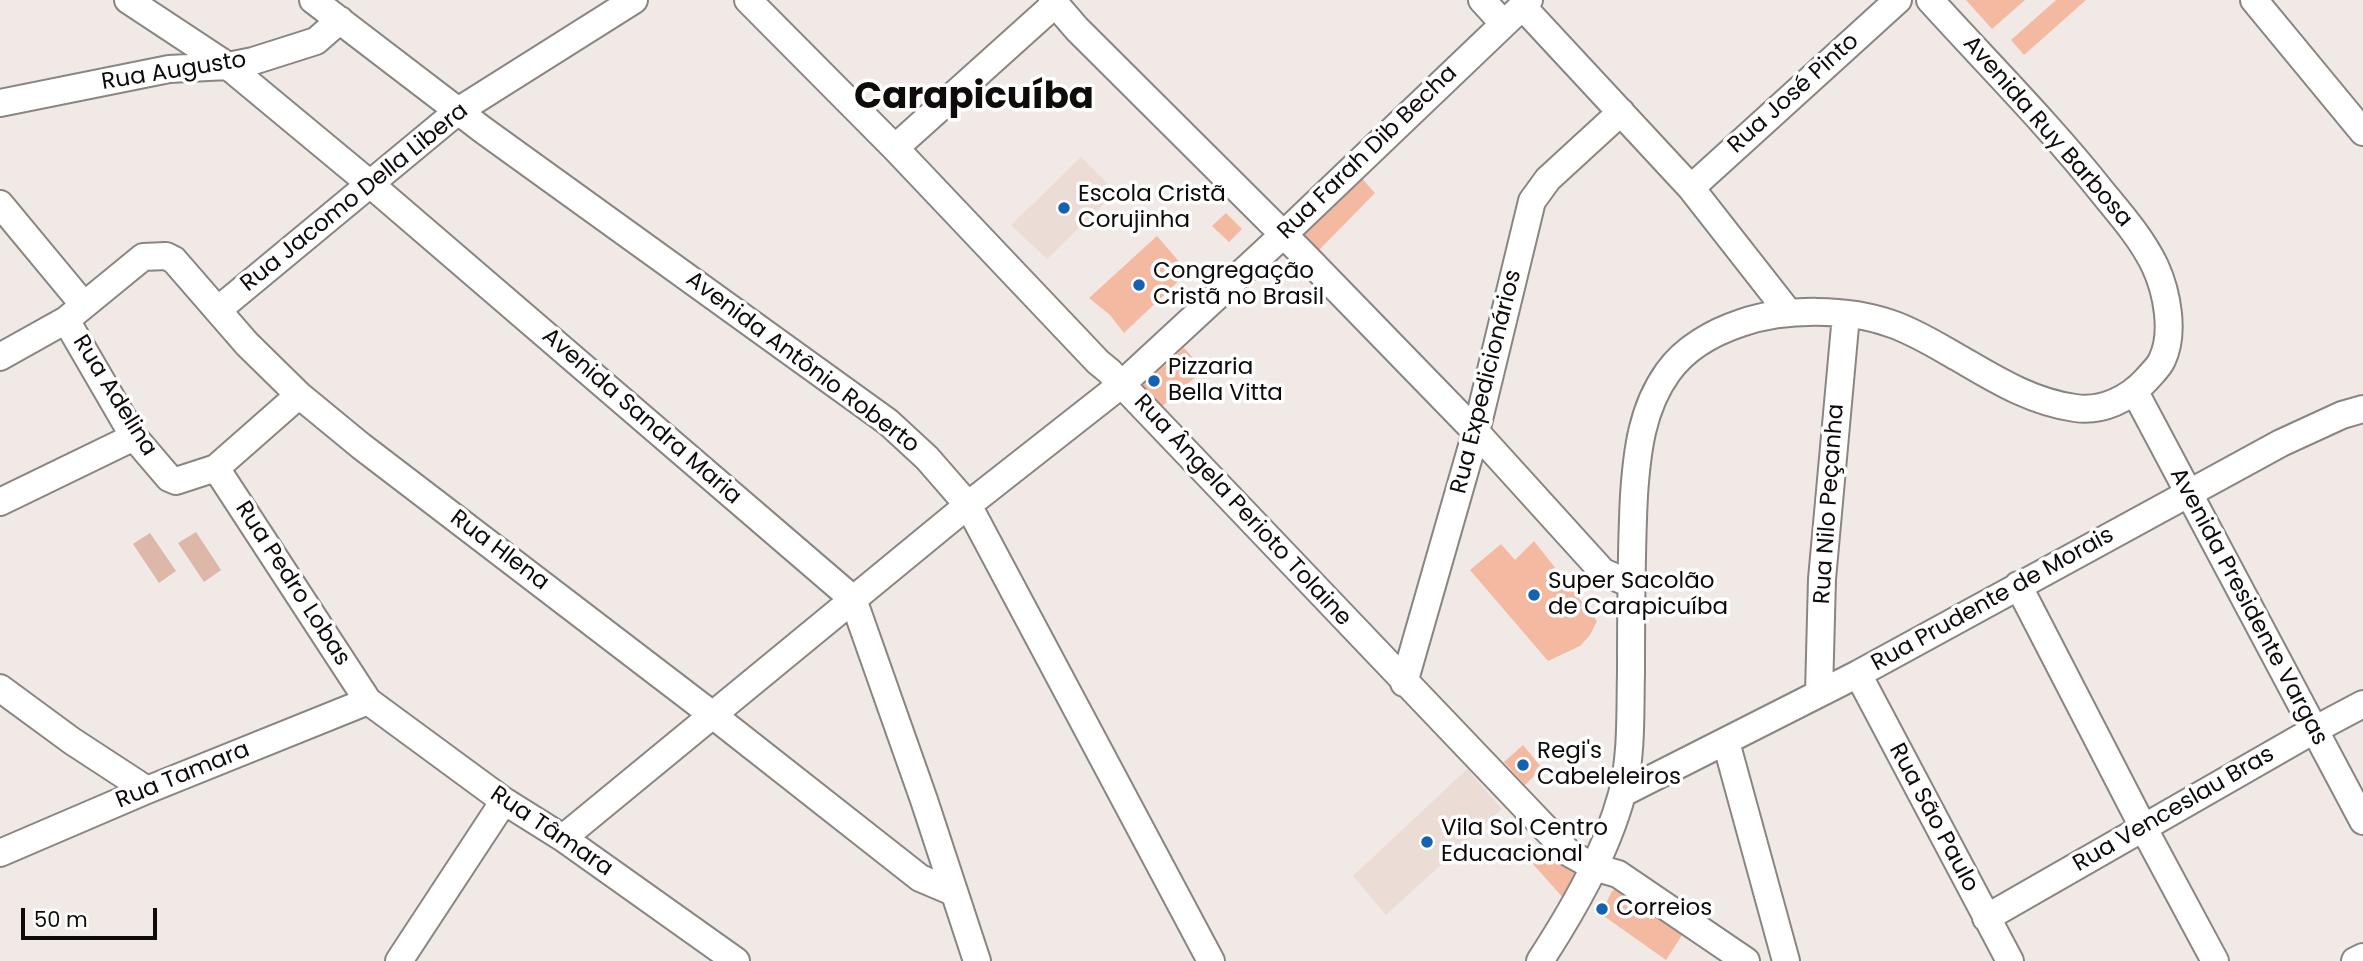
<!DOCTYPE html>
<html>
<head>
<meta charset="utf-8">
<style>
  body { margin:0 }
  #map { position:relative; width:2363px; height:961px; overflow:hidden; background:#f1e9e6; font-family:Poppins,sans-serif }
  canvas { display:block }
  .scale { position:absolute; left:21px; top:908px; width:136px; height:32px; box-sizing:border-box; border:4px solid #0e0b0a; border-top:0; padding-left:9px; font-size:21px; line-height:24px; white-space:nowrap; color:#0e0b0a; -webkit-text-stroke:5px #fff; paint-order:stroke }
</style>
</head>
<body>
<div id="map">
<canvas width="2363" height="961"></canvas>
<div class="scale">50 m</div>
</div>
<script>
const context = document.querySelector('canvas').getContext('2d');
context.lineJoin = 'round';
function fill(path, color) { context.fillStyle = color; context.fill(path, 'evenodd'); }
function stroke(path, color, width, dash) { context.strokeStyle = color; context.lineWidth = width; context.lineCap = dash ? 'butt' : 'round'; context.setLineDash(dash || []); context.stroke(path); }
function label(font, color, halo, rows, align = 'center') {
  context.font = font + ' Poppins,sans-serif'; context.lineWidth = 7; context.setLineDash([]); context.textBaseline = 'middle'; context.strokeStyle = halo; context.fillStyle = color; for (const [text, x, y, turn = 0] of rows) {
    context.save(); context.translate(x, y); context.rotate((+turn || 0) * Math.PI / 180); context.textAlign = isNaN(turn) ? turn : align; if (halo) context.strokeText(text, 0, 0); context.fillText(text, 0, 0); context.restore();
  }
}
fill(new Path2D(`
  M1081,157L1116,192L1047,259L1011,225Z
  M1467,769L1502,809L1386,915L1353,876Z`), '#ecdcd6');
fill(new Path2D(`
  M196,532L221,570L204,582L178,543Z
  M150,533L176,571L159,583L133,544Z`), '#ddb7a8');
fill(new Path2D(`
  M1966,0H2025L1992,29Z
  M2056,0H2086L2024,55L2011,40Z
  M1358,174L1375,193L1319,250L1298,233Z
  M1226,213L1242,229L1229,242L1212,226Z
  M1157,236L1188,272L1124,333L1110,315L1089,298Z
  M1184,348L1198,363L1188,369L1199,374L1159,409L1142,386Z
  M1534,541L1597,621L1590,635L1580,646L1548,661L1470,570L1501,544L1515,560Z
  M1523,745L1542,768L1525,785L1504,762Z
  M1550,844L1574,866L1577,880L1565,900L1532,863Z
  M1624,886L1684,932L1666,960L1601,914L1612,891Z`), '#f3b9a1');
const minor = new Path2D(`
  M128,0L228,66L369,183L853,599L924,800L977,961
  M313,0L483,130L888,422L927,458L968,505L1211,961
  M748,0L895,148L1098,362L1109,371L1569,853L1594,867L1618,874L1746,961
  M1052,0L1077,29L1302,253L1476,432L1603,572L1631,584
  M1482,0L1503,23
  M2254,0L2363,132
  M1522,6L1691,188L1789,313
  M0,103L169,69L228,66L253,61L316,41L340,20
  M895,148L1055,4
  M1691,188L1898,0
  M0,204L83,304
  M219,309L458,111L634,0
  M66,320L134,437L169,478L176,481L216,468L299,395
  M0,357L66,320L143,257L166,256L174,260L247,344L299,395L361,446L714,716L920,878L953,892
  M2135,392L2363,821
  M216,468L368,701L504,801L563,838L736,961
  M0,502L134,437
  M2018,585L2143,827L2215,961
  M1858,674L2010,961
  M1404,683L1476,432L1532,201L1548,179L1621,112
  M0,688L72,741L147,790
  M1819,693L1822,579L1846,315
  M1726,742L1786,961
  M1623,793L1858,674L2281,443L2342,415L2363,409
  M563,838L968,505L1122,384L1283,235L1529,0
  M0,853L147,790L368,701
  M1986,918L2314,730L2363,704
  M399,961L504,801
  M1540,961C1573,910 1606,853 1622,794C1632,756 1630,712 1631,673C1631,614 1631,554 1634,495C1637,451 1642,408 1668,372C1685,348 1714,332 1741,323C1785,308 1848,308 1892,324C1915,332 1936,345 1957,357C1995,379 2031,402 2075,408C2102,412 2129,399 2147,379C2152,373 2159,367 2162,360C2175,333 2167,292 2155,266C2142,239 2122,216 2103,193C2050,126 1988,64 1930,0
  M2355,961L2363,957`);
stroke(minor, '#8b8582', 30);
stroke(minor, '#fff', 26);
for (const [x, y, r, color] of [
  [1064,208,7,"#1462b0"],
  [1139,285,7,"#1462b0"],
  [1154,381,7,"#1462b0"],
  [1534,595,7,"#1462b0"],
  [1523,765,7,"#1462b0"],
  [1427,842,7,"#1462b0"],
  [1602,909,7,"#1462b0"]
]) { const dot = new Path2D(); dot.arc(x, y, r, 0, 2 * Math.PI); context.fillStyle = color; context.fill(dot); stroke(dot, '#fff', 2.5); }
label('23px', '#0e0b0a', '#fff', [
  ["Rua Augusto",174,72,-9],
  ["Rua José Pinto",1794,94,-42],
  ["Avenida Ruy Barbosa",2047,132,49],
  ["Rua Farah Dib Becha",1368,153,-44],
  ["Rua Jacomo Della Libera",355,198,-39],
  ["Avenida Antônio Roberto",802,363,37],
  ["Rua Expedicionários",1487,382,-76],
  ["Rua Adelina",114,396,58],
  ["Avenida Sandra Maria",641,417,41],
  ["Rua Nilo Peçanha",1830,504,-86],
  ["Rua Ângela Perioto Tolaine",1242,511,47],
  ["Rua Hlena",499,551,37],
  ["Rua Pedro Lobas",292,584,57],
  ["Rua Prudente de Morais",1993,600,-29],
  ["Avenida Presidente Vargas",2248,607,62],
  ["Rua Tamara",183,776,-22],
  ["Rua Venceslau Bras",2174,810,-30],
  ["Rua São Paulo",1933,818,62],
  ["Rua Tâmara",551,832,34]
]);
label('23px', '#0e0b0a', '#fff', [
  ["Escola Cristã",1078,195],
  ["Corujinha",1078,221],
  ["Congregação",1153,272],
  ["Cristã no Brasil",1153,298],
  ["Pizzaria",1168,368],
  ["Bella Vitta",1168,394],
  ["Super Sacolão",1548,582],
  ["de Carapicuíba",1548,608],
  ["Regi's",1537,752],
  ["Cabeleleiros",1537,778],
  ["Vila Sol Centro",1441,829],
  ["Educacional",1441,855],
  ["Correios",1616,909]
], 'left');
label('bold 37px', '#0e0b0a', '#fff', [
  ["Carapicuíba",974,99]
]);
</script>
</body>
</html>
